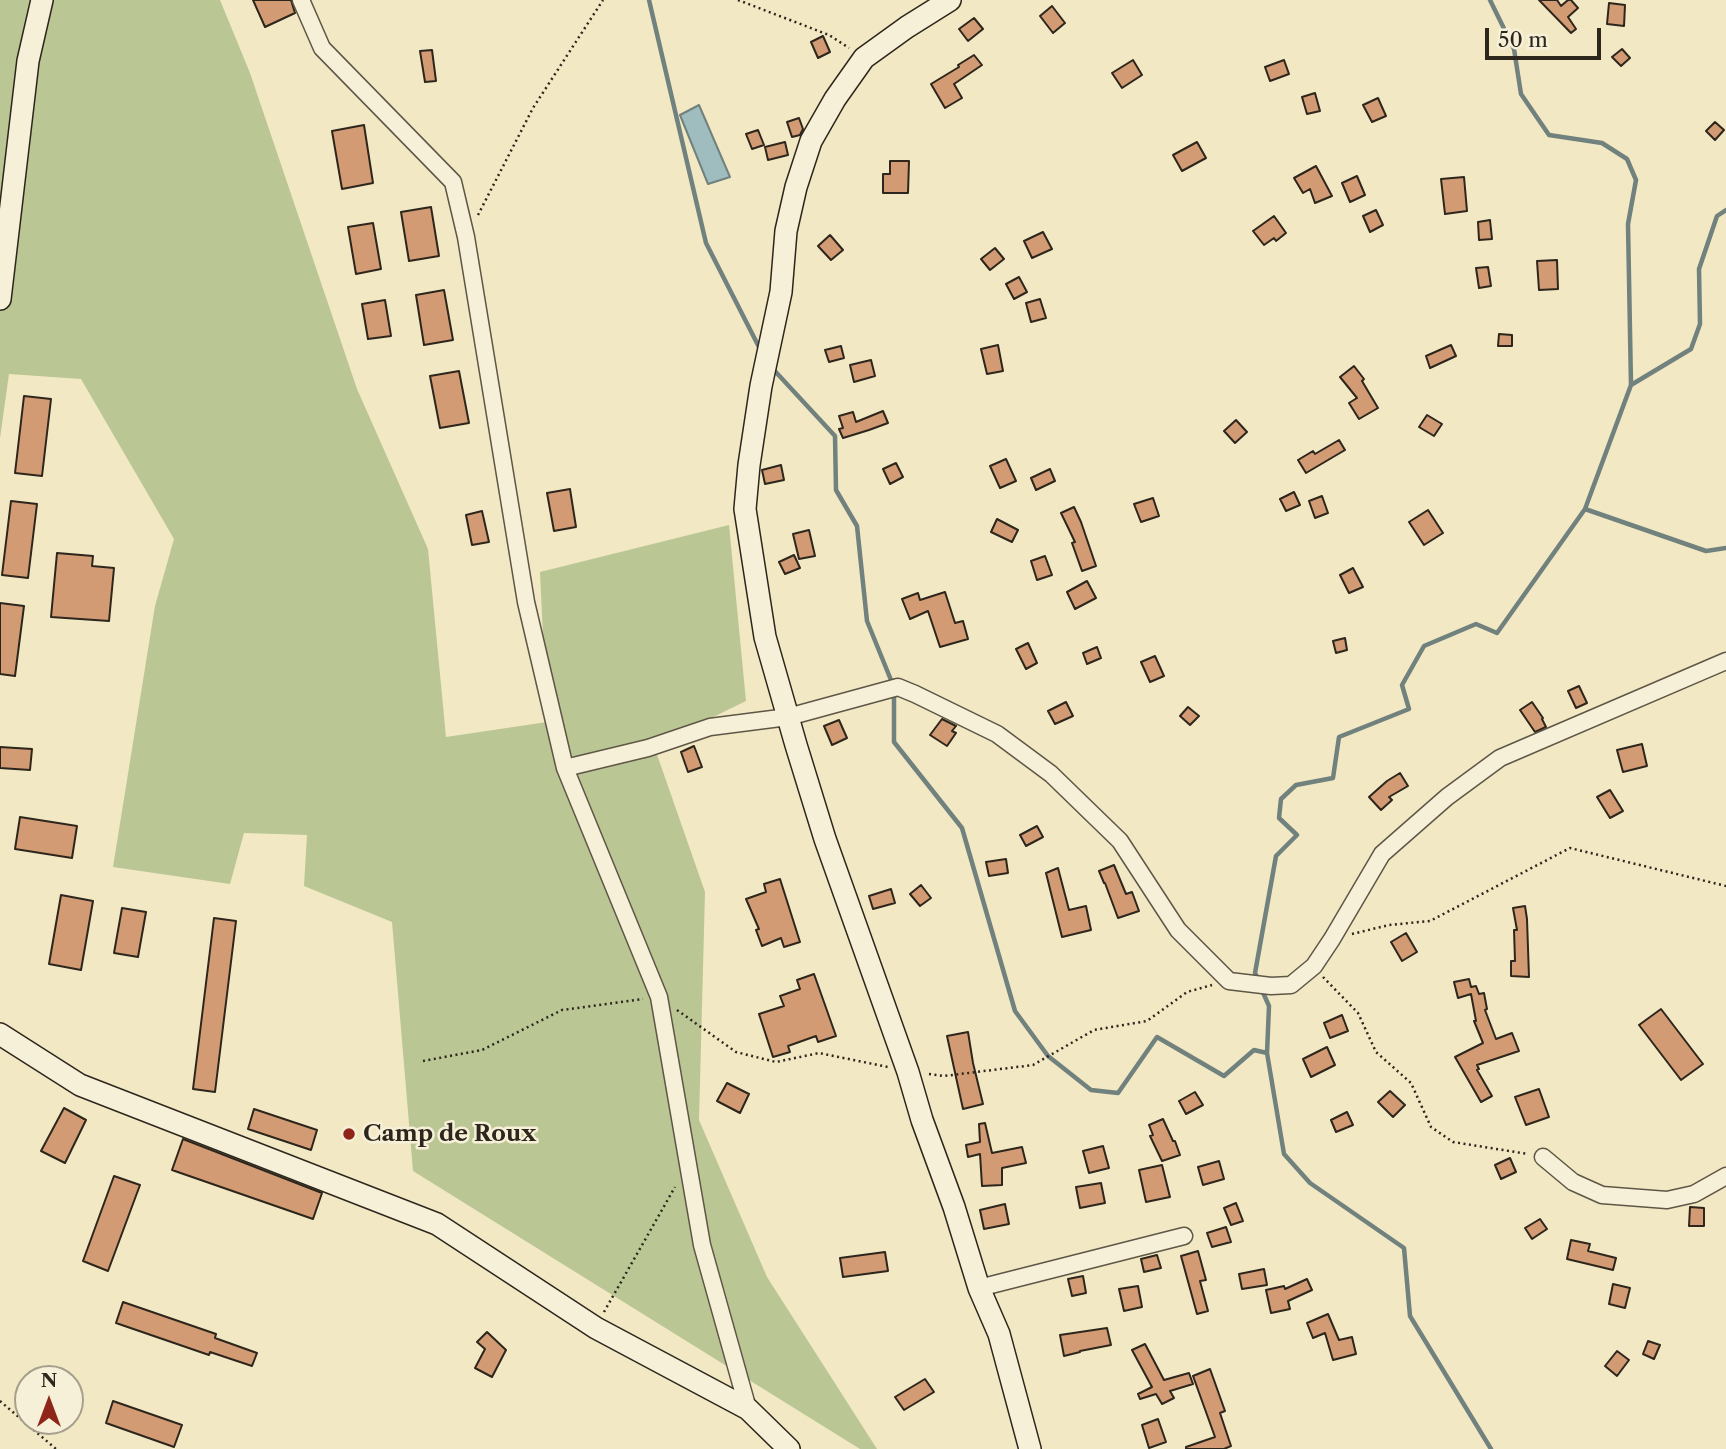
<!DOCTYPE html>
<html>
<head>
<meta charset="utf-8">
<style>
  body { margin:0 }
  #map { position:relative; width:1726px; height:1449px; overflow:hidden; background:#f2e8c4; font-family:"Libre Caslon Text",serif }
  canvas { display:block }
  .north { position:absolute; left:14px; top:1365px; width:70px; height:70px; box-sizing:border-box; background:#f7f0d9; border:2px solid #a69f8d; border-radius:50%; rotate:0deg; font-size:19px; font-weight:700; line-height:28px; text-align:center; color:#2d261c }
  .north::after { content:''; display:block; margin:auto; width:24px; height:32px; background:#8f2418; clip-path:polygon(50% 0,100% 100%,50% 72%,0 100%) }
  .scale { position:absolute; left:1485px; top:28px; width:116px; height:32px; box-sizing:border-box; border:4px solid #2d261c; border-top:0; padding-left:9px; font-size:21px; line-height:24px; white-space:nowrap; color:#2d261c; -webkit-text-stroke:5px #f7f0d9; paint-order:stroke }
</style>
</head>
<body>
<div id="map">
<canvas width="1726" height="1449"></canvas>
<div class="north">N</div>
<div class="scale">50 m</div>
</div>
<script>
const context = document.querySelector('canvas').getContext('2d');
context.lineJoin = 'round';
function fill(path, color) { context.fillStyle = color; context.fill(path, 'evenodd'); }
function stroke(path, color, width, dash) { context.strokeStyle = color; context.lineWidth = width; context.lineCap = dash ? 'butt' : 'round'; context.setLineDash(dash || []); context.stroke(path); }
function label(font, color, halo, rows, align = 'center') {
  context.font = font + ' "Libre Caslon Text",serif'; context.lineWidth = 5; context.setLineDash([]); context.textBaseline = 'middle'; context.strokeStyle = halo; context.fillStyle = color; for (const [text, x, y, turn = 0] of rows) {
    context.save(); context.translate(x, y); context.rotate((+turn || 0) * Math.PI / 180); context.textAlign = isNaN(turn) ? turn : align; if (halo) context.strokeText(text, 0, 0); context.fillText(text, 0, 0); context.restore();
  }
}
fill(new Path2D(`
  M0,0H220L250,73L357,389L428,549L446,737L547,722L540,572L729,525L746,701L654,746L705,892L699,1120L767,1277L877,1449H860L413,1171L392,922L304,886L307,835L244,833L230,884L113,867L155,606L174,539L81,379L9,374L0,438Z`), '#bac694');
const water = new Path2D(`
  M699,105L730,177L708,184L680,115Z`);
fill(water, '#9fbdbe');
stroke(water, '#71817d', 2);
stroke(new Path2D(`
  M649,0L706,243L761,351
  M773,369L835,436L836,490L857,526L867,621L893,685
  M1631,385L1691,349L1700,324L1699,269L1717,216L1726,210
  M1585,509L1706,551L1726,548
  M894,694V742L962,828L1015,1011L1048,1056L1091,1090L1118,1093L1157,1037L1224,1076L1254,1050L1267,1053
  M1258,979L1255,973L1276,856L1297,835L1279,818L1281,799L1296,785L1333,778L1339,737L1409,709L1402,685L1424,646L1476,624L1497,633L1585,509L1631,385L1628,224L1636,180L1627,159L1602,143L1549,135L1521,94L1514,49L1490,0
  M1261,988L1269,1006L1267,1053L1284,1154L1310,1183L1404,1248L1410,1316L1491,1449`), '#71817d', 4.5);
const building = new Path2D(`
  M253,0H291L295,13L265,27Z
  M1539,0H1557L1561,6L1568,0H1571L1578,8L1568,17L1576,29L1571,33Z
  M1609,3L1625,5L1624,26L1607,24Z
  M1052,6L1065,23L1053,33L1040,16Z
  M974,18L983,29L968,41L959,29Z
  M823,36L830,52L818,58L811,42Z
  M1622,49L1630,58L1621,66L1612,57Z
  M432,50L436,81L425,82L420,51Z
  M974,55L982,65L954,84L962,98L945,108L931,84L959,67L958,65Z
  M1133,60L1142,75L1122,88L1112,73Z
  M1284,60L1289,74L1270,81L1265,67Z
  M1315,93L1320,111L1307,114L1302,97Z
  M1378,98L1386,116L1372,122L1363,105Z
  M799,118L803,129L800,135L792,137L787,122Z
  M1715,122L1724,130L1715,140L1706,131Z
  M364,125L373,183L342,189L332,131Z
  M758,130L764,145L752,149L746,134Z
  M785,142L788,155L768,160L765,147Z
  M1197,142L1206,158L1182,171L1173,155Z
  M890,161H909L908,193H883V174H890Z
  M1316,166L1332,196L1315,203L1310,189L1303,193L1294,178Z
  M1357,176L1365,195L1350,202L1342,183Z
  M1464,177L1467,211L1445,214L1441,179Z
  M431,207L439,256L409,261L401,212Z
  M1376,210L1383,225L1370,232L1363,216Z
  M1274,216L1286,233L1276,241L1274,238L1264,245L1253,231Z
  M1490,220L1492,239L1479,240L1478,222Z
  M373,223L381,269L356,274L348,227Z
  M1043,232L1052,249L1032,258L1024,241Z
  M830,235L843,250L831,260L818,246Z
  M995,248L1004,259L990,270L981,259Z
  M1557,260L1558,289L1539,290L1537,261Z
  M1488,267L1491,286L1479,288L1476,268Z
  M1019,277L1027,292L1014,299L1006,284Z
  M444,290L453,340L424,345L416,295Z
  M1040,299L1046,318L1031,322L1026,303Z
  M385,300L391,336L368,339L362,304Z
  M1499,334L1512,335V346H1498Z
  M998,345L1003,371L987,374L981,349Z
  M1451,345L1456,356L1430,368L1426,356Z
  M841,346L844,358L829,362L825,350Z
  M871,360L875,376L854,382L850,365Z
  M1354,366L1364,379L1362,381L1378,408L1359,419L1349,403L1357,398L1340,377Z
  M459,371L469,423L440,428L430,376Z
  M24,396L51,399L42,476L15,473Z
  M883,411L888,423L869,430L843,438L839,429L843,428L839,416L853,412L856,422Z
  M1427,415L1442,424L1434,436L1419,427Z
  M1236,420L1247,432L1235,443L1224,431Z
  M1339,440L1345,450L1306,473L1298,460L1313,451L1315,454Z
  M1006,459L1016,481L1000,488L990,466Z
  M896,463L903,477L890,484L883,469Z
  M781,465L784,480L765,484L762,470Z
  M1050,469L1055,481L1036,490L1031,478Z
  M570,489L576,527L554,531L547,493Z
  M1294,492L1300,505L1286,511L1280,499Z
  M1322,496L1328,513L1315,518L1309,501Z
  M1153,498L1159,516L1141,522L1134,504Z
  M11,501L37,504L28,578L2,575Z
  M1074,507L1081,522L1096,566L1082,571L1072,543L1075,542L1061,513Z
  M1428,510L1443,533L1424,545L1409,522Z
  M482,511L489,542L472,545L466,515Z
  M997,519L1018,530L1012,542L991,532Z
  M809,530L815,556L799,559L793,534Z
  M57,553L93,556L92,566L114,568L109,621L51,617Z
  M794,555L800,568L785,574L779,562Z
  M1045,556L1052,575L1037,580L1031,561Z
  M1353,568L1363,587L1349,593L1340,575Z
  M1087,581L1096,598L1075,609L1067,592Z
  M945,592L955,623L963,621L968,639L940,647L928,611L910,619L902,599L918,593L920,600Z
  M0,603L24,606L15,676L0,674Z
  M1345,638L1347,650L1336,653L1333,641Z
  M1028,643L1037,663L1026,669L1016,649Z
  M1097,647L1101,658L1087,664L1083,653Z
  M1155,656L1164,676L1150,682L1141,662Z
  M1579,686L1587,703L1576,708L1568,691Z
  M1066,702L1073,716L1055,724L1048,711Z
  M1532,702L1543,718L1542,719L1546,727L1535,732L1520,710Z
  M1188,707L1199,716L1190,725L1180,716Z
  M942,719L956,726L952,731L956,733L947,746L930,735Z
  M839,720L847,738L832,745L824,726Z
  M1642,744L1647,766L1623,772L1617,750Z
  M694,746L702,767L688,772L681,752Z
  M0,747L32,749L30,770L0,768Z
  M1400,773L1408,786L1389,797L1392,800L1381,810L1369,797L1387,781Z
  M1610,790L1623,811L1610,818L1597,797Z
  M20,817L77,826L72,858L15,849Z
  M1037,826L1043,837L1026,846L1020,835Z
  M1006,859L1008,873L989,876L986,862Z
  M1114,865L1126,894L1132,892L1139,911L1118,918L1105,883H1104L1099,871Z
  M1058,868L1069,910L1086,906L1091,930L1062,937L1046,873Z
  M780,879L800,942L784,947L781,938L762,946L756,930L759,929L746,899L766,892L764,884Z
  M921,885L931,898L920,906L910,894Z
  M891,889L895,903L873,909L869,896Z
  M61,895L93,901L81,970L49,964Z
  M1525,906L1527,919L1529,977L1511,976V961H1515L1514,930H1517L1513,908Z
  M122,908L146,912L138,957L114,953Z
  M214,918L236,921L215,1092L193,1089Z
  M1406,933L1417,952L1402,961L1391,942Z
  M814,974L836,1036L818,1042L816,1036L788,1046L790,1052L773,1057L759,1014L784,1006L780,996L800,989L797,980Z
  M1469,979L1471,987L1476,986L1479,994L1484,993L1487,1009L1485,1010L1496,1039L1512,1033L1519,1051L1477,1065L1479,1069L1477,1070L1492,1096L1481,1102L1455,1057L1483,1043L1474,1021H1476L1471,994L1458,998L1454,982Z
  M1661,1009L1703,1064L1681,1080L1639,1025Z
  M1342,1015L1348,1031L1330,1038L1324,1023Z
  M968,1032L973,1063L983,1104L963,1109L947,1036Z
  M1327,1047L1335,1065L1311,1077L1303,1059Z
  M727,1083L749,1094L740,1113L717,1101Z
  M1539,1089L1549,1117L1526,1125L1515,1097Z
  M1390,1091L1405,1105L1393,1117L1378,1102Z
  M1195,1092L1203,1105L1186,1114L1179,1101Z
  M64,1108L86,1120L65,1163L41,1151Z
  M254,1109L317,1130L311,1150L248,1129Z
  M1347,1112L1353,1125L1336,1132L1331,1120Z
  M1163,1119L1173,1141H1175L1180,1155L1162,1161L1150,1136L1153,1135L1149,1125Z
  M985,1123L992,1153L1022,1147L1026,1163L1002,1168V1185L982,1186L980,1154L968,1157L966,1145L980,1142L979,1124Z
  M183,1139L322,1193L313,1219L172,1170Z
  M1103,1146L1109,1168L1089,1173L1083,1151Z
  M1510,1158L1516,1172L1501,1179L1495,1165Z
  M1219,1161L1224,1179L1203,1185L1198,1167Z
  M1162,1165L1170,1197L1146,1202L1139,1170Z
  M114,1176L140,1185L108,1271L83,1261Z
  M1101,1183L1105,1203L1080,1208L1076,1187Z
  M1236,1203L1243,1221L1231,1225L1224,1208Z
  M1005,1204L1009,1224L984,1229L980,1210Z
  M1690,1207L1704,1208V1226H1689Z
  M1540,1219L1547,1229L1532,1239L1525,1228Z
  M1226,1227L1231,1242L1212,1247L1207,1233Z
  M1571,1240L1590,1244L1588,1251L1616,1258L1613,1270L1567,1259Z
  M1198,1251L1206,1280L1200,1281L1208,1311L1197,1314L1181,1256Z
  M885,1252L888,1271L843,1277L840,1258Z
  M1157,1255L1161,1268L1144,1272L1141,1259Z
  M1264,1269L1267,1285L1242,1289L1239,1274Z
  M1083,1276L1086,1293L1072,1296L1068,1279Z
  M1307,1279L1312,1290L1288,1301L1290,1309L1271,1313L1266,1290L1284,1286L1285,1289Z
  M1613,1284L1630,1288L1625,1308L1609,1304Z
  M1138,1286L1142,1307L1124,1311L1119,1289Z
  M123,1302L216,1334L215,1338L257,1353L252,1366L210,1352L209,1355L116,1323Z
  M1328,1314L1339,1340L1352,1337L1356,1354L1333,1360L1325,1333L1313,1338L1307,1323Z
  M1107,1328L1111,1345L1080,1351V1352L1064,1356L1060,1335Z
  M487,1332L506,1350L492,1377L475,1368L485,1349L477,1342Z
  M1648,1341L1660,1345L1654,1359L1643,1354Z
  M1145,1344L1164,1380L1189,1373L1193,1384L1170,1391L1174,1398L1162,1404L1156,1394L1140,1399L1138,1394L1152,1387L1132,1350Z
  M1617,1351L1629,1360L1617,1376L1605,1366Z
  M1210,1369L1225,1411L1220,1413L1231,1446L1224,1449H1186V1447L1215,1437L1193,1376Z
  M925,1379L934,1392L904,1410L895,1397Z
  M113,1401L182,1425L174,1447L106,1423Z
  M1158,1419L1166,1442L1149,1448L1142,1425Z`);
fill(building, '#d39b74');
stroke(building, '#2d261c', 2);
const street = new Path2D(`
  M301,0L322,48L453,182L466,237L526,602L565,768L659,997L702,1245L748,1409
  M565,768L648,748L710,727L788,717L898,687L915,694L997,734L1051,774L1120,841L1178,930L1229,981L1271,986L1291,985L1314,966L1332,939L1382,854L1447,797L1500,758L1726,661
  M1543,1157L1573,1182L1602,1195L1667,1200L1694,1194L1726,1176
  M979,1288L1184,1236`);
const secondary = new Path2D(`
  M950,0L907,27L864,58L835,99L811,141L796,187L786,231L781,292L761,386L749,465L745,509L765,637L796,745L825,839L908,1072L922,1120L954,1207L979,1288L999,1334L1030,1449
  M0,299L28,61L42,0
  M0,1034L80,1085L437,1224L596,1328L748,1409L789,1449`);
stroke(street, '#5e5646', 19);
stroke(secondary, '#2d261c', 24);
stroke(new Path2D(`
  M738,0L829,35L849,48
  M478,215L533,108L603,0
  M1352,934L1389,925L1430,921L1570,848L1726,886
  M1323,977L1358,1013L1376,1052L1411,1083L1431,1127L1453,1142L1528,1154
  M677,1010L736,1052L776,1062L819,1053L888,1067
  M423,1061L482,1050L562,1010L643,999
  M929,1074L944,1076L1033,1065L1094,1030L1147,1021L1187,992L1212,985
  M604,1312L675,1187
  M0,1401L56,1449`), '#2d261c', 2.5, [2, 3.5]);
stroke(street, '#f7f0d9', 16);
stroke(secondary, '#f7f0d9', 21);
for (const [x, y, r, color] of [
  [349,1134,7,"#8f2418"]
]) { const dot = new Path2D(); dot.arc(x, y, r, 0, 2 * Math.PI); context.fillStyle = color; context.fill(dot); stroke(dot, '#f7f0d9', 2.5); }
label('bold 23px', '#2d261c', '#f7f0d9', [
  ["Camp de Roux",363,1134]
], 'left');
</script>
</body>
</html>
